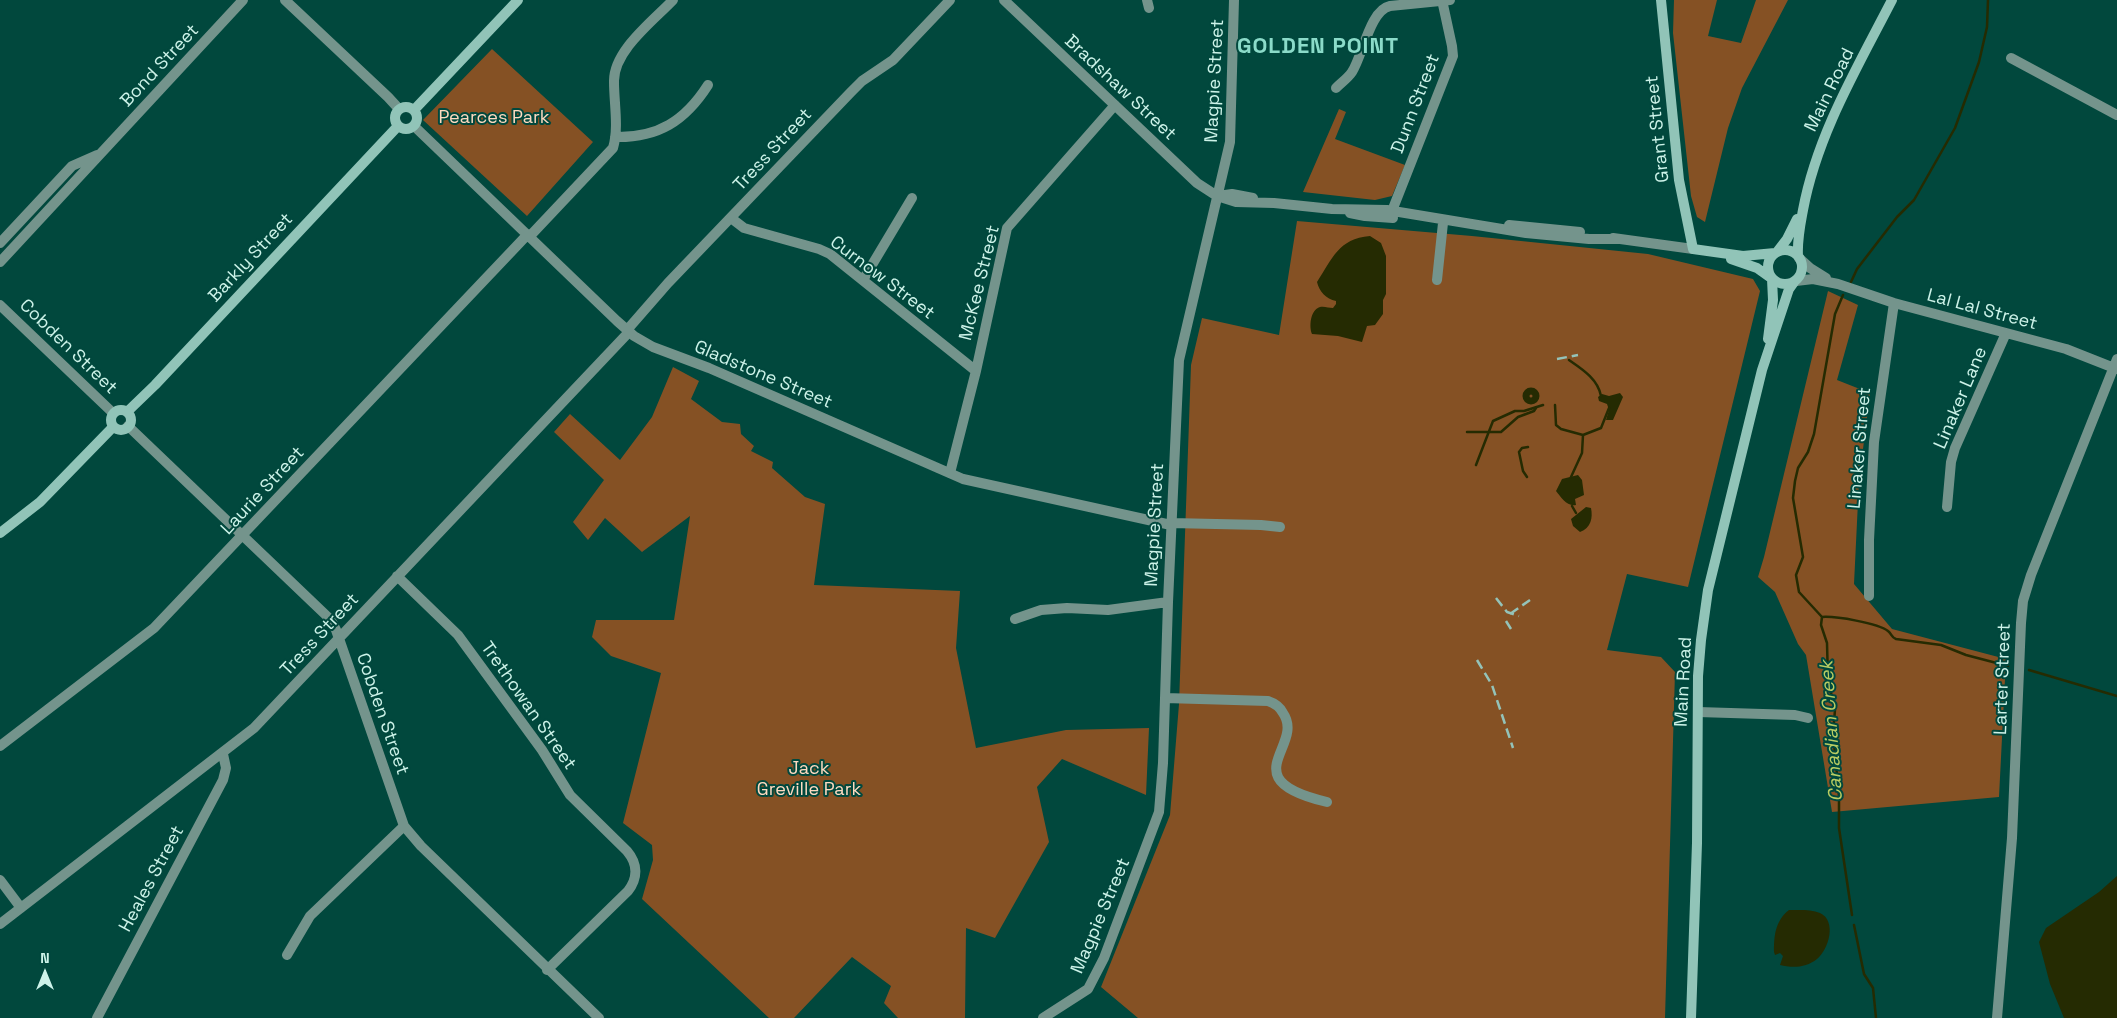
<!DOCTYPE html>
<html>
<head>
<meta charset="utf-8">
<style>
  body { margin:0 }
  #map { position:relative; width:2117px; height:1018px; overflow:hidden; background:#01483d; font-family:"Space Grotesk",sans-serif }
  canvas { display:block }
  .north { position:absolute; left:20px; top:948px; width:50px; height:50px; -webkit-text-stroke:4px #01483d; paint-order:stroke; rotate:0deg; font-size:14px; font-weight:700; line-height:20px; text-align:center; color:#cdf3e9 }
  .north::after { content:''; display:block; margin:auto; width:18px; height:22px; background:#cdf3e9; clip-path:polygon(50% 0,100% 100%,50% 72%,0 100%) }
</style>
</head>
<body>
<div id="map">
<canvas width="2117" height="1018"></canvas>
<div class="north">N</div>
</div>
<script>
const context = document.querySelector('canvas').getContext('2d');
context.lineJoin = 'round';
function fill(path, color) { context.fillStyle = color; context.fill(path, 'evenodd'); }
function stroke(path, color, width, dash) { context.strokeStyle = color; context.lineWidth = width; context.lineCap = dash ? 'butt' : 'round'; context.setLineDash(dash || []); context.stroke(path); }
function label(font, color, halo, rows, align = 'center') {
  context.font = font + ' "Space Grotesk",sans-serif'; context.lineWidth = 4; context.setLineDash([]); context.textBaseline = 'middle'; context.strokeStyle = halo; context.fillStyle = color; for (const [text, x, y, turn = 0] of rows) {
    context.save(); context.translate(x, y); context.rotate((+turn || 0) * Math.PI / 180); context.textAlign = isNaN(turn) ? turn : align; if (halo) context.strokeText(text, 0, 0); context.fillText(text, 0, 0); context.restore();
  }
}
fill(new Path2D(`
  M1674,0H1717L1708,36L1741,43L1756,0H1788L1742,88L1728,128L1705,222L1697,217L1691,196L1673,33Z
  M492,49L593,142L527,216L423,120Z
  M1339,109L1346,112L1335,139L1405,165L1392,196L1375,200L1303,192Z
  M1297,221L1472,236L1648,254L1753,279L1760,291L1688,587L1627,574L1607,650L1661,657L1675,672L1665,1018H1138L1101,987L1170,815L1179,704L1191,365L1202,318L1279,335Z
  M1828,291L1858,305L1837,380L1870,393L1859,481L1854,584L1892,629L2006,659L1999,797L1832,812L1806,655L1798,644L1775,592L1758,577L1764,557Z
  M673,367L699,381L691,399L722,422L740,424L741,434L754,446L751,451L773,462L772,468L805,497L825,504L814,585L960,591L956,648L976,748L1066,730L1149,728L1146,795L1062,759L1037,787L1049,842L995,938L966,928L965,1018H898L884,1003L891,986L852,957L794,1018H769L642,899L653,860L652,845L623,823L661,673L611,656L592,637L596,620H674L690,516L642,552L605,518L588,540L573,522L604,480L554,432L570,414L620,460L652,417Z`), '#855124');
fill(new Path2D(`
  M1370,236L1381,243L1386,256V294L1383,300V314L1375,325L1367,326L1362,342L1338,336L1312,334C1309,327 1310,310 1320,307C1324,306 1329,308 1333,308L1336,304V301C1326,299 1319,291 1317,282C1333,258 1338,239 1370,236Z
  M1620,393L1623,397L1613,420H1606L1609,410L1607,404L1599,401L1598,397L1602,394L1609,396Z
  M1578,475L1582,480L1584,495L1575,499L1576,505C1567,507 1561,497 1556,491L1562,479Z
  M1586,507L1591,508C1593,518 1591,528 1580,532L1573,526L1571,519Z
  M2117,876V1018H2064L2050,984L2039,942L2046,928L2099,892Z
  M1789,910C1798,910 1811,909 1820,913C1837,921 1829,949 1817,959C1806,968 1792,968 1780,965L1783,956L1780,953L1775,955L1774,952C1774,936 1775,921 1789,910Z`), '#252b02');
stroke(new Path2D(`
  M1851,282L1857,269L1897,217L1914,200L1955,128L1979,62L1987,27L1988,0
  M1843,295L1835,314L1814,434L1808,452L1798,468L1795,481L1793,498L1803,557L1796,575L1799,592L1822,617L1821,625L1827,643L1828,680L1835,710L1833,733L1839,796V828L1852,915
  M1569,360C1582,369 1598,379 1601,396
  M1555,405L1556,425L1561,429L1583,435L1582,453L1571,477
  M1467,432H1501L1518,417L1534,411L1536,408
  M1583,435L1601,428L1609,408
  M1476,465L1493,421L1515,411H1524L1543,405
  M1527,477L1523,471L1519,452L1522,448L1528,447
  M1572,506L1576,513
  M1822,617C1835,616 1878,623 1888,631C1892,634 1891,637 1896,639L1941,645L1966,655L2008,666
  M2029,670L2117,696
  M1854,925L1864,974L1873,988L1876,1018`), '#252b02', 2.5);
stroke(new Path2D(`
  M1527.5 396a3.5 3.5 0 1 1 7 0a3.5 3.5 0 1 1-7 0Z`), '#252b02', 10);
stroke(new Path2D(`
  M285,0L388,97L399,109
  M1004,0L1197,183L1217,196L1236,202L1274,203L1332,209L1387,210L1526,233L1589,239H1619
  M1147,0L1149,8
  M2011,58L2117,115
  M1336,88C1341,83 1348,78 1352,72C1363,55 1370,10 1390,6L1450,0
  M414,126L617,321L634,336L653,347L709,368L963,479L1171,525
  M615,137C658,138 685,121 708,85
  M1218,196L1232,194L1253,198
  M1350,213L1365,216L1393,218
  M1390,216L1453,56L1452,46L1442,0
  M731,218L744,228L819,249L830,254L976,371
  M1509,225L1580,232
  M530,236L613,148C619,128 614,103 614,82C613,51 653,21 673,0
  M1613,238L1693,249
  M0,243L72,166L97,155
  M1799,258L1810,268L1826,278
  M0,262L243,0
  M863,280L912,198
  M1437,280L1443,223
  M1796,281L1813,279L1838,284L1894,303L2066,349L2117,369
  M0,305L113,413
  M627,330L668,283L851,92L862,81L893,60L950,0
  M128,426L331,620L336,630L404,826L421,846L599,1018
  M950,473L976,371L1007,228L1115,105
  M1947,507L1951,462L1955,448L2006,333
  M1171,523L1261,525L1280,527
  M397,576L458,635L542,750L570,795L627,851C638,864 638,878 628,891L547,970
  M1869,596V540L1874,442L1894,303
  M1015,619L1041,610L1067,608L1108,610L1168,602
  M1165,698L1268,701C1274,703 1280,707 1283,713C1306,746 1230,779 1327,802
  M1698,712L1795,715L1808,718
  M0,746L154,628L528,234
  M0,880L21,908
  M0,924L254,728L629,332
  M287,955L310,916L404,826
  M97,1018L223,780L226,768L223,754
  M1043,1018L1088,989L1104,958L1159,812L1163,763L1168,602L1179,360L1230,142L1234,0
  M1997,1018L2012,838L2021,623L2023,601L2031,575L2117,359`), '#74948c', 10);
stroke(new Path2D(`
  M1661,0L1679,180L1693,249L1743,256L1775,253
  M395 118a11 11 0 1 1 22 0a11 11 0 1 1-22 0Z
  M414,110L518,0
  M1768 267a17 17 0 1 1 34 0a17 17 0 1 1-34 0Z
  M1777,252L1787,239L1797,219
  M1798,256C1797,240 1800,226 1803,210C1817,135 1857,68 1892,0
  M1731,259L1757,268L1771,278
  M1768,339L1773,300L1772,279
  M111 420a10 10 0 1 1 20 0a10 10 0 1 1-20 0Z
  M127,412L155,385L398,126
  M0,533L40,502L113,427
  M1691,1018L1697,843L1698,676L1701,640L1708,590L1762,370L1789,289L1794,282`), '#91c4b8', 10);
stroke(new Path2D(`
  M1557,359L1578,355
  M1496,598L1507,612L1519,616
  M1510,614L1530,600
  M1506,621L1511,629
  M1477,660L1492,685L1513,748`), '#94c3b9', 2.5, [10, 5]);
label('18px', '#cdf3e9', '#01483d', [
  ["Bond Street",160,66,-47],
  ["Magpie Street",1215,81,-87],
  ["Bradshaw Street",1120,88,43],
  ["Main Road",1830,90,-64],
  ["Dunn Street",1416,104,-69],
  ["Grant Street",1658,129,-96],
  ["Tress Street",773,150,-47],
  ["Barkly Street",251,258,-47],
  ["Curnow Street",882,278,37],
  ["McKee Street",980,283,-76],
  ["Lal Lal Street",1982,310,15],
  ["Cobden Street",68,347,44],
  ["Gladstone Street",763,375,23],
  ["Linaker Lane",1961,398,-67],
  ["Linaker Street",1860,448,-85],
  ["Laurie Street",263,491,-47],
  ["Magpie Street",1155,525,-87],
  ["Tress Street",320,635,-47],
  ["Larter Street",2003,679,-88],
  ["Main Road",1684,682,-87],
  ["Trethowan Street",528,706,55],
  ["Cobden Street",382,714,71],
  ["Heales Street",152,879,-62],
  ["Magpie Street",1101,916,-67]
]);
label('18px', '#fedac0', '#01483d', [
  ["Pearces Park",494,118],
  ["Jack",809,769],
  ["Greville Park",809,790]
]);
label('italic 19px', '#b9cd63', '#01483d', [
  ["Canadian Creek",1832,731,-94]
]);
context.letterSpacing = '1px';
label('bold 22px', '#8bdbc9', '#01483d', [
  ["GOLDEN POINT",1318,47]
]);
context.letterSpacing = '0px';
</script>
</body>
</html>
